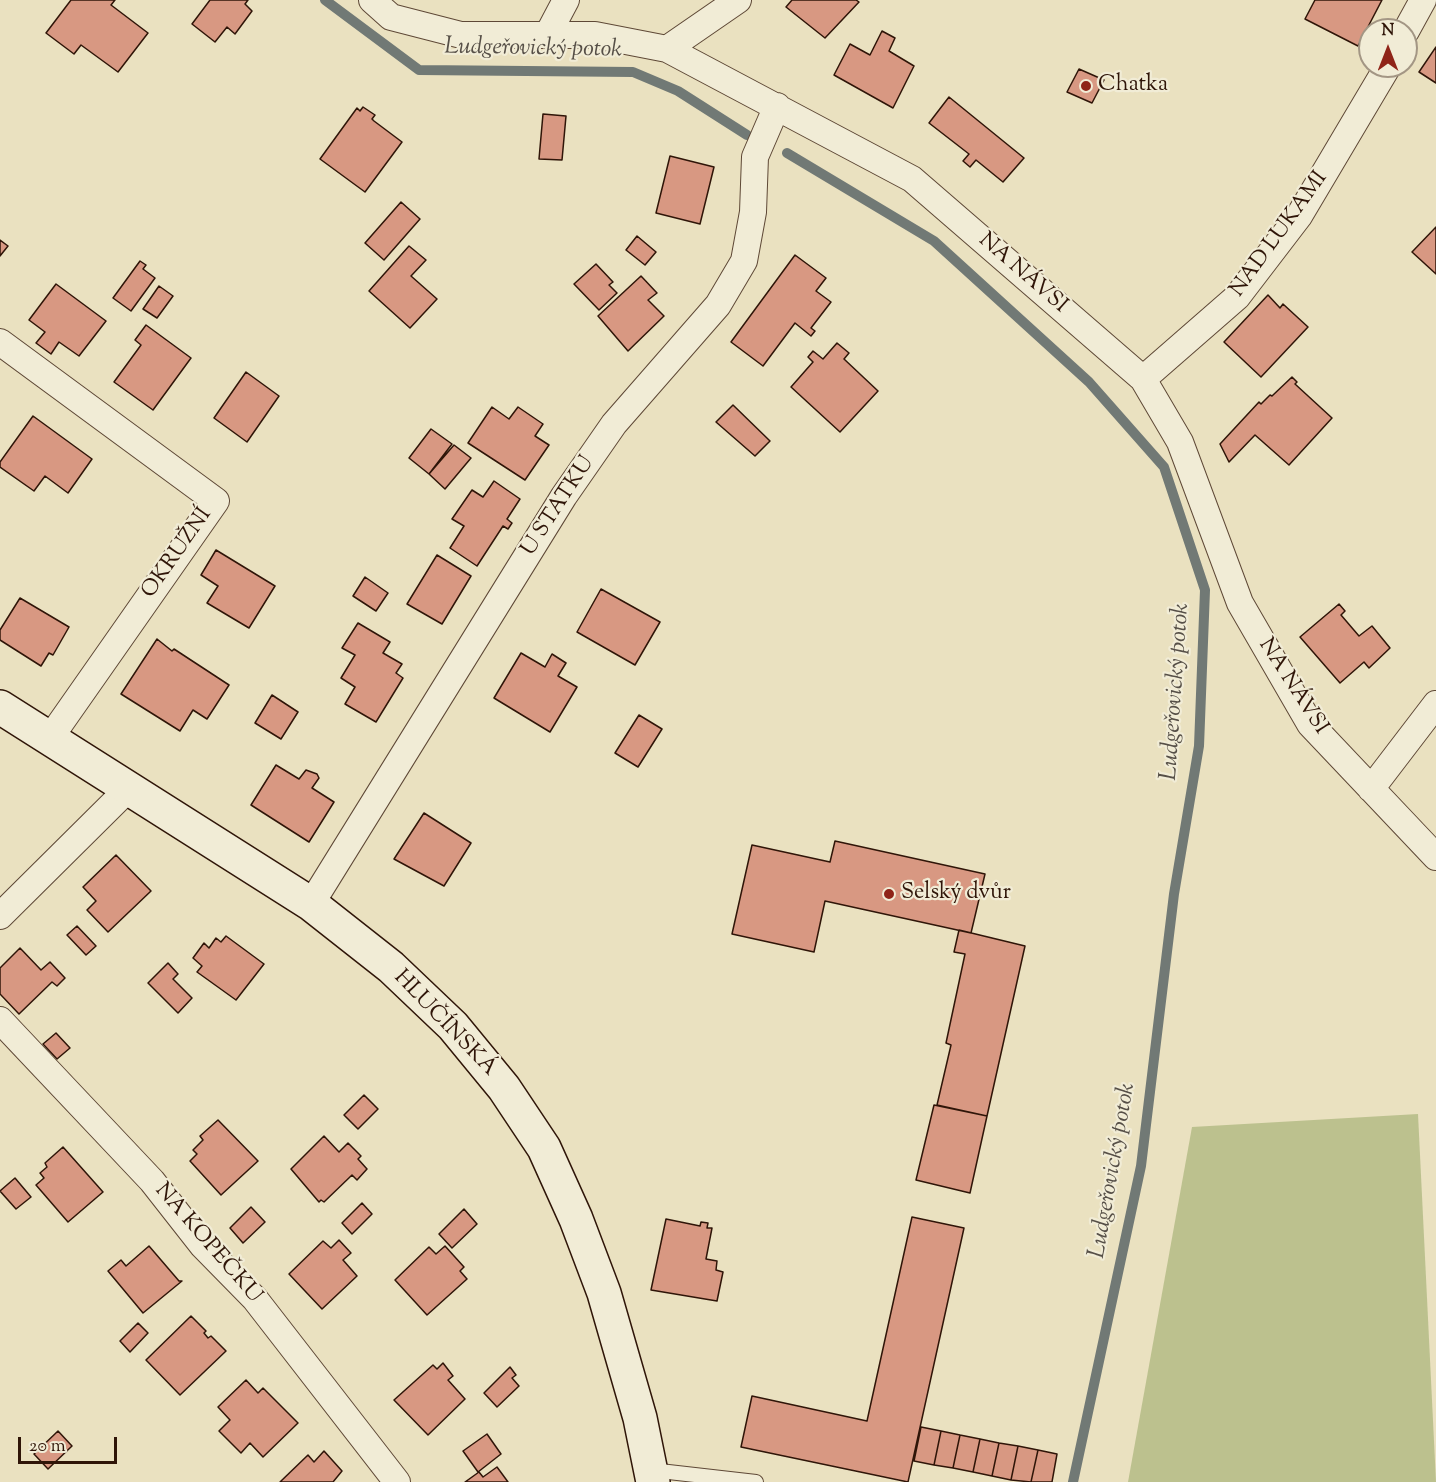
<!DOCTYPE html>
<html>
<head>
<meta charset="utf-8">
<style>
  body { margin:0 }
  #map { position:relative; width:1436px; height:1482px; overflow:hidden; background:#eae1c0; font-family:"Sorts Mill Goudy",serif }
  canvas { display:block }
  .north { position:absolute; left:1358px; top:18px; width:60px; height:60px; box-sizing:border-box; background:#f1ecd6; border:2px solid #a39684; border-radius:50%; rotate:0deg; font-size:16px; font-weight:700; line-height:24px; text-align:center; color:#2f1508 }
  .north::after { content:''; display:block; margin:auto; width:21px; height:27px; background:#8f2418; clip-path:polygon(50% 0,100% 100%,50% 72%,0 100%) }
  .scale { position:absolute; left:18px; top:1437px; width:99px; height:27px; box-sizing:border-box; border:3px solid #2f1508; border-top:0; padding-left:8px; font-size:18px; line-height:21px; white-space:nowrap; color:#2f1508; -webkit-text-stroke:4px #f1ecd6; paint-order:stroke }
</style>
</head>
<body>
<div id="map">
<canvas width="1436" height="1482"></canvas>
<div class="north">N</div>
<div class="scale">20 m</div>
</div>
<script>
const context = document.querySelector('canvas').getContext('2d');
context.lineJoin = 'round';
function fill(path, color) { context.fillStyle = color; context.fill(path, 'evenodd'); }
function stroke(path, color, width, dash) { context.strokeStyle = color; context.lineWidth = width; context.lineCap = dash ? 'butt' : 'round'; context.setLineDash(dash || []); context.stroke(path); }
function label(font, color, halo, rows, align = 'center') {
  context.font = font + ' "Sorts Mill Goudy",serif'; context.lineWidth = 4.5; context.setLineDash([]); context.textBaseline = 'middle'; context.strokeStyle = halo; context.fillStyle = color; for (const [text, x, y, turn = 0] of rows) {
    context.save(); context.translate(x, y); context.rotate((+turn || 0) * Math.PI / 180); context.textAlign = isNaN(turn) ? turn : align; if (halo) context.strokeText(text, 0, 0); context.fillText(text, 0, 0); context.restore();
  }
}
fill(new Path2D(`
  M1418,1114L1436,1482H1128L1192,1127Z`), '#bcc18e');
stroke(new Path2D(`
  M325,0L419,70L633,72L678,91L747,135
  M787,153L934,241L1089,382L1164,467L1205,590L1199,746L1174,894L1141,1166L1073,1482`), '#717975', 10);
const building = new Path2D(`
  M71,0H115L111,5L148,33L118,72L81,45L74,54L46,33Z
  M210,0H248L245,4L252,11L235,34L227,27L215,42L192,24Z
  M792,0H856L859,2L825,38L786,7Z
  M1315,0H1382L1358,46L1305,19Z
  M882,31L895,38L889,51L914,66L893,108L834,75L850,44L870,55Z
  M1436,47V83L1419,72Z
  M1079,69L1104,80L1092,103L1067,92Z
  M949,97L1024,158L1003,182L976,160L970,167L963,161L969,154L929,123Z
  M363,107L375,115L372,119L374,121L402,142L365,192L320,159L357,108L360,111Z
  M543,114L566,116L562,160L539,159Z
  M670,156L714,167L700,224L656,213Z
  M401,202L420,219L384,260L365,243Z
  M1436,227V274L1412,252Z
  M637,236L656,252L645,265L626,250Z
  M0,240L8,246L0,256Z
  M409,246L426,260L411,276L437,299L410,328L369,291Z
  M795,255L826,278L816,291L831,302L811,328L815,331L811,336L795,323L763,366L731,342Z
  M140,261L146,265L143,269L155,278L131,311L113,298Z
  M596,264L613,282L609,285L617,293L599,310L574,284Z
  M641,276L657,293L648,300L664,316L628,351L598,316Z
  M56,284L106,321L79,356L59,342L51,354L36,343L45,332L29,320Z
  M159,286L173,296L157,318L143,309Z
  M1268,295L1280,308L1283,304L1308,327L1261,377L1224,342Z
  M146,325L191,358L153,410L114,382L141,345L135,340Z
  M837,343L849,353L844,359L878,391L840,432L791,387L813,362L808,357L813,351L823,359Z
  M246,372L279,396L247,442L214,418Z
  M1292,377L1297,382L1295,384L1332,418L1289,465L1255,435L1229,462L1220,444L1259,402L1261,404L1270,395L1272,396Z
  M733,405L770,441L755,456L716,422Z
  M492,407L509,419L518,407L543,424L535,436L549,445L525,480L468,443Z
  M33,416L92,459L68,493L45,476L34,491L0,467V462Z
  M431,429L452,444L429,474L409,458Z
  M454,445L471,458L445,489L429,474Z
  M494,481L520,499L507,519L512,523L508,529L503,526L477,566L450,548L464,526L452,519L472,490L483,497Z
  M216,550L275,586L249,628L207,603L218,586L201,575Z
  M437,555L471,576L442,624L407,604Z
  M365,577L388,593L376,611L353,596Z
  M601,589L660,622L635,665L577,632Z
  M20,598L69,627L53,655L49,653L41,666L0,640V630Z
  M1339,604L1345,611L1341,615L1359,636L1372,626L1390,648L1369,668L1364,662L1340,683L1300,637Z
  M358,623L390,642L383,653L402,664L396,673L403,678L376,722L345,704L355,687L341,678L355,655L342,648Z
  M157,639L172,651L174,649L229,685L207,719L193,710L180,731L121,694Z
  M521,653L545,667L552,654L566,663L558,676L577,687L550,732L494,698Z
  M272,695L298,712L281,739L255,723Z
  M639,715L662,729L638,767L615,753Z
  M276,765L299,779L306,770L317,774L319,778L312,788L334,802L309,842L251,805Z
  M424,813L471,843L444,886L394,859Z
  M835,841L985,874L971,933L825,901L814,952L732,934L752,845L830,862Z
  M116,855L151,891L108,932L87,910L96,901L83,887Z
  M77,926L96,946L86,955L67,935Z
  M959,930L1025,946L987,1116L937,1105L951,1045L946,1043L965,954L954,952Z
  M226,936L264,964L236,1000L197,972L202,966L193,958L204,943L209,948L216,938L221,942Z
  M20,948L41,970L50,962L65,978L57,986L52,982L19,1014L0,994V968Z
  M168,963L178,974L173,979L192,998L178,1013L148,983Z
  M56,1033L70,1048L57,1059L43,1044Z
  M364,1095L378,1109L358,1129L344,1115Z
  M934,1105L987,1116L970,1193L916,1180Z
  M218,1120L258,1161L221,1195L190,1161L197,1154L193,1150L203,1140L200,1136Z
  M324,1136L339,1152L348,1143L361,1156L358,1159L367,1169L357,1180L352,1175L324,1202L321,1200L319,1202L291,1169Z
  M63,1147L103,1192L68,1222L36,1185L44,1178L40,1173L47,1167L45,1163Z
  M15,1178L31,1197L16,1209L0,1191Z
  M362,1203L372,1214L352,1234L342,1223Z
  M251,1207L265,1222L243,1243L230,1228Z
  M464,1209L477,1224L452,1248L439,1234Z
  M912,1217L964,1228L908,1482L741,1447L752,1396L867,1421Z
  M666,1219L700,1226L701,1222L708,1223L707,1228H712L706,1259L717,1261L716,1270L723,1272L717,1301L651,1290Z
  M339,1240L351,1253L343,1260L357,1276L322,1309L289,1274L323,1241L331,1248Z
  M149,1246L179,1281H182L143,1313L108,1271L121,1260L126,1266Z
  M445,1246L464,1267L460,1271L467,1279L427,1315L395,1280L429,1247L436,1254Z
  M191,1316L206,1331L204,1333L208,1338L211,1336L226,1351L180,1395L146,1360Z
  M138,1323L148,1333L130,1352L120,1341Z
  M443,1363L453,1376L448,1380L465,1399L428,1435L394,1400L433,1365L437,1369Z
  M510,1367L516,1375L512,1378L519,1386L497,1407L484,1393Z
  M246,1380L258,1393L263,1388L298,1423L263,1457L250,1443L241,1453L219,1431L230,1420L218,1407Z
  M921,1427L941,1431L934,1465L914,1461Z
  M58,1431L72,1446L48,1469L34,1454Z
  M941,1431L960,1435L953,1468L934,1465Z
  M487,1434L501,1454L478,1472L463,1451Z
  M960,1435L980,1439L973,1472L953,1468Z
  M980,1439L999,1443L992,1476L973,1472Z
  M999,1443L1018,1446L1011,1480L992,1476Z
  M1018,1446L1038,1450L1031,1482L1011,1480Z
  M1038,1450L1057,1454L1052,1482H1031Z
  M324,1451L342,1471L333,1482H280L308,1455L314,1462Z
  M497,1467L508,1482H465L479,1472L483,1477Z`);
fill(building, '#d89882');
stroke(building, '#2f1508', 1.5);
const lane = new Path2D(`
  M651,1470L756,1482`);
const street = new Path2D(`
  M372,0L391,17L461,35H595L667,49L912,179L1143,379L1180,442L1240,603L1310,724L1436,857
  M1406,31L1423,0
  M548,34L566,0
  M667,49L738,0
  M0,342L216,501L50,738
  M1143,379L1237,297L1299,216L1388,66
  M1371,789L1436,704
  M311,904L564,496L614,424L718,305L744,261L753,212L755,157L777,106
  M0,916L128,789
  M0,1020L152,1181L203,1246L255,1299L397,1482`);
const secondary = new Path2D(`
  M0,707L311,904L391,967L453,1026L504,1088L544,1148L576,1219L604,1293L640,1418L653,1482`);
stroke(lane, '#5e4836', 16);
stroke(street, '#5e4836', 28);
stroke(secondary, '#2f1508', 36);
stroke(lane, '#f1ecd6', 14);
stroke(street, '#f1ecd6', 26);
stroke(secondary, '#f1ecd6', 33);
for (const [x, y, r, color] of [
  [1086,86,6,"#8f2418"],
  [889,894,6,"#8f2418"]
]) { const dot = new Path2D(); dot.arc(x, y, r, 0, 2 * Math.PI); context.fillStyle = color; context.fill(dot); stroke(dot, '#f1ecd6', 2); }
label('22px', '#2f1508', '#f1ecd6', [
  ["Chatka",1098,86],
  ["Selský dvůr",901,894]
], 'left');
label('22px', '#2f1508', '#f1ecd6', [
  ["NAD LUKAMI",1280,235,-54],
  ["NA NÁVSI",1022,274,41],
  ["U STATKU",559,507,-57],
  ["OKRUŽNÍ",178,554,-55],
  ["NA NÁVSI",1292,687,57],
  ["HLUČÍNSKÁ",444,1024,46],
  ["NA KOPEČKU",207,1244,49]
]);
label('italic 24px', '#564f47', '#f1ecd6', [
  ["Ludgeřovický potok",533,50,1],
  ["Ludgeřovický potok",1177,692,-86],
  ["Ludgeřovický potok",1114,1171,-80]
]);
</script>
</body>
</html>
